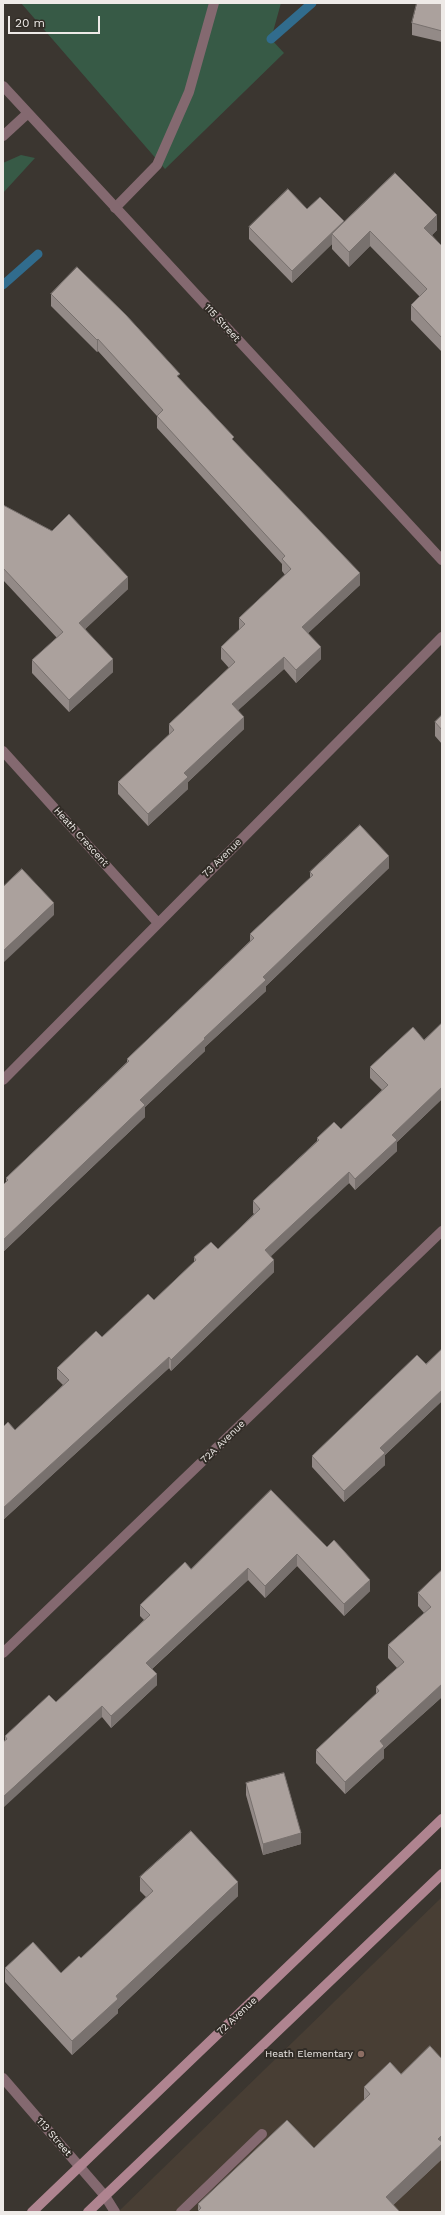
<!DOCTYPE html>
<html>
<head>
<meta charset="utf-8">
<style>
  body { margin:0 }
  #map { position:relative; width:445px; height:2215px; overflow:hidden; background:#3b3630; font-family:"Work Sans",sans-serif }
  canvas { display:block }
  .frame { position:absolute; inset:0; border:4px solid #eeeae7; pointer-events:none }
  .scale { position:absolute; left:8px; top:16px; width:92px; height:18px; box-sizing:border-box; border:2px solid #eeeae7; border-top:0; padding-left:5px; font-size:12px; line-height:14px; white-space:nowrap; color:#eeeae7; -webkit-text-stroke:3px #312c26; paint-order:stroke }
</style>
</head>
<body>
<div id="map">
<canvas width="445" height="2215"></canvas>
<div class="frame"></div>
<div class="scale">20 m</div>
</div>
<script>
const context = document.querySelector('canvas').getContext('2d');
context.lineJoin = 'round';
function fill(path, color) { context.fillStyle = color; context.fill(path, 'evenodd'); }
function stroke(path, color, width, dash) { context.strokeStyle = color; context.lineWidth = width; context.lineCap = dash ? 'butt' : 'round'; context.setLineDash(dash || []); context.stroke(path); }
function label(font, color, halo, rows, align = 'center') {
  context.font = font + ' "Work Sans",sans-serif'; context.lineWidth = 4; context.setLineDash([]); context.textBaseline = 'middle'; context.strokeStyle = halo; context.fillStyle = color; for (const [text, x, y, turn = 0] of rows) {
    context.save(); context.translate(x, y); context.rotate((+turn || 0) * Math.PI / 180); context.textAlign = isNaN(turn) ? turn : align; if (halo) context.strokeText(text, 0, 0); context.fillText(text, 0, 0); context.restore();
  }
}
fill(new Path2D(`
  M442,1897V2212H118Z`), '#483e34');
fill(new Path2D(`
  M21,3H281L271,39L284,53L165,169Z
  M21,155L35,158L3,193V163Z`), '#375a46');
stroke(new Path2D(`
  M271,39L312,3
  M3,285L38,254`), '#316c8d', 9);
stroke(new Path2D(`
  M115,208L157,165L189,92L214,3
  M105,2196L115,2212
  M181,2212L262,2134`), '#846970', 10);
stroke(new Path2D(`
  M3,86L442,560
  M3,136L28,113
  M3,751L158,923
  M3,1080L442,637
  M3,1653L442,1231
  M3,2078L105,2196`), '#846970', 10);
stroke(new Path2D(`
  M32,2212L442,1819
  M88,2212L442,1874`), '#af8490', 10);
fill(new Path2D(`
  M442,3V42L412,35V23Z
  M307,209L344,222L437,230L432,235L442,246V352L411,320V305L420,297L370,246L349,267L332,249V244L292,283L249,239V227Z
  M51,294L180,379L360,585L308,633L321,659L296,683L284,669L238,710L244,729L188,782V789L148,826L118,794V782L169,735V724L229,668L221,659V647L239,630V618L285,575L282,571V564L157,428V416L98,351L97,352L51,306Z
  M3,505L128,589L85,629L113,672L69,712L32,673V660L57,638L3,580Z
  M442,715V744L435,736V722Z
  M389,868L266,986V991L205,1047V1051L145,1107V1117L3,1252V1185L6,1182V1178L127,1062V1059L250,941V934L310,878V872Z
  M442,1023V1099L397,1142V1151L355,1190L349,1183L270,1256L274,1272L171,1371L169,1368L3,1520V1427L15,1430L63,1385L57,1379V1368L154,1300L194,1262V1257L218,1249L254,1214L253,1213V1201L317,1141V1138L341,1129L382,1090L370,1078V1067L424,1040Z
  M442,1349V1401L385,1455V1465L344,1502L312,1467V1456L426,1364Z
  M327,1547L370,1591L344,1616L297,1566L265,1598L248,1580L152,1669L157,1685L111,1728L102,1717L5,1741V1736L56,1702L144,1620L140,1616V1605L191,1569Z
  M442,1570V1697L384,1749V1758L345,1794L316,1763V1750L376,1695V1687L397,1668L388,1658V1645L424,1613L418,1606V1593Z
  M246,1783L301,1844L263,1855L246,1795Z
  M140,1877L238,1896L118,2009V2013L72,2055L5,1982V1968L61,1973L81,1958L146,1897L140,1891Z
  M442,2059V2159L393,2205L198,2211V2204L314,2148L364,2100V2087L401,2074Z`), '#938a87');
fill(new Path2D(`
  M437,215V230L424,243V228Z
  M344,221V233L332,234V244L292,283V271Z
  M370,231V246L349,267V252Z
  M98,339V351L97,352V340Z
  M360,573V585L302,639V627Z
  M128,577V589L79,635V623Z
  M321,647V659L296,683V670Z
  M284,657V669L232,716V704Z
  M113,659V672L69,712V700Z
  M244,717V729L188,782V789L148,826V814L184,773Z
  M389,856V868L266,986V991L205,1047V1051L145,1107V1117L3,1252V1240L140,1100L204,1038L263,977Z
  M54,903V915L3,963V951Z
  M442,1087V1099L397,1142V1151L355,1190V1179L392,1135Z
  M349,1172V1183L265,1262V1250Z
  M274,1260V1272L171,1371V1360Z
  M169,1357V1368L3,1520V1508Z
  M442,1390V1401L385,1455V1465L344,1502V1491L380,1448Z
  M297,1554V1566L265,1598V1586Z
  M248,1568V1580L146,1674V1663Z
  M370,1580V1591L344,1616V1604Z
  M157,1674V1685L111,1728V1716Z
  M442,1684V1697L384,1749V1758L345,1794V1782L380,1741Z
  M102,1706V1717L3,1808V1797Z
  M301,1833V1844L263,1855V1844Z
  M238,1882V1896L118,2009V2013L72,2055V2041L116,1996Z
  M442,2135V2159L386,2212V2197Z`), '#78716e');
const building = new Path2D(`
  M417,3H442V31L412,23Z
  M395,173L437,215L424,228L442,246V338L411,305L427,289L370,231L349,252L332,234Z
  M288,189L307,209L320,197L344,221L292,271L249,227Z
  M77,267L126,315L180,374L177,376L234,437L232,439L360,573L302,627L321,647L296,670L284,657L232,704L244,717L184,773L188,777L148,814L118,782L174,730L169,724L235,662L221,647L245,624L239,618L291,569L282,559L285,556L157,416L163,410L98,339L97,340L51,294Z
  M3,505L52,531L69,514L128,577L79,623L113,659L69,700L32,660L63,632L3,568Z
  M442,715V730L435,722Z
  M360,825L389,856L263,977L266,980L204,1038L205,1039L140,1100L145,1105L3,1240V1185L8,1180L6,1178L129,1061L127,1059L254,938L250,934L313,875L310,872Z
  M22,869L54,903L3,951V887Z
  M442,1023V1087L392,1135L397,1140L355,1179L349,1172L265,1250L274,1260L171,1360L169,1357L3,1508V1427L8,1422L15,1430L69,1380L57,1368L96,1331L102,1337L148,1294L154,1300L196,1260L194,1257L211,1242L218,1249L260,1209L253,1201L319,1140L317,1138L334,1122L341,1129L388,1085L370,1067L413,1027L424,1040Z
  M442,1349V1390L380,1448L385,1453L344,1491L312,1456L417,1355L426,1364Z
  M271,1490L327,1547L334,1540L370,1580L344,1604L297,1554L265,1586L248,1568L146,1663L157,1674L111,1716L102,1706L3,1797V1742L7,1739L5,1736L49,1695L56,1702L150,1615L140,1605L185,1562L191,1569Z
  M442,1570V1684L380,1741L384,1746L345,1782L316,1750L379,1691L376,1687L404,1662L388,1645L431,1607L418,1593Z
  M284,1773L301,1833L263,1844L246,1783Z
  M191,1831L238,1882L116,1996L118,1999L72,2041L5,1968L33,1942L61,1973L79,1956L81,1958L153,1891L140,1877Z
  M430,2046L442,2059V2135L438,2139L442,2142V2144L386,2197L400,2212H197L201,2208L198,2204L287,2120L314,2148L370,2094L364,2087L390,2062L401,2074Z`);
fill(building, '#aba19d');
stroke(building, '#78716e', 1);
for (const [x, y, r, color] of [
  [361,2054,4,"#8d6e63"]
]) { const dot = new Path2D(); dot.arc(x, y, r, 0, 2 * Math.PI); context.fillStyle = color; context.fill(dot); stroke(dot, '#312c26', 1.5); }
label('10px', '#eeeae7', '#312c26', [
  ["115 Street",222,323,47],
  ["Heath Crescent",81,837,48],
  ["73 Avenue",222,858,-45],
  ["72A Avenue",223,1442,-44],
  ["72 Avenue",237,2016,-43],
  ["113 Street",54,2137,49]
]);
label('10px', '#eeeae7', '#312c26', [
  ["Heath Elementary",353,2054]
], 'right');
</script>
</body>
</html>
